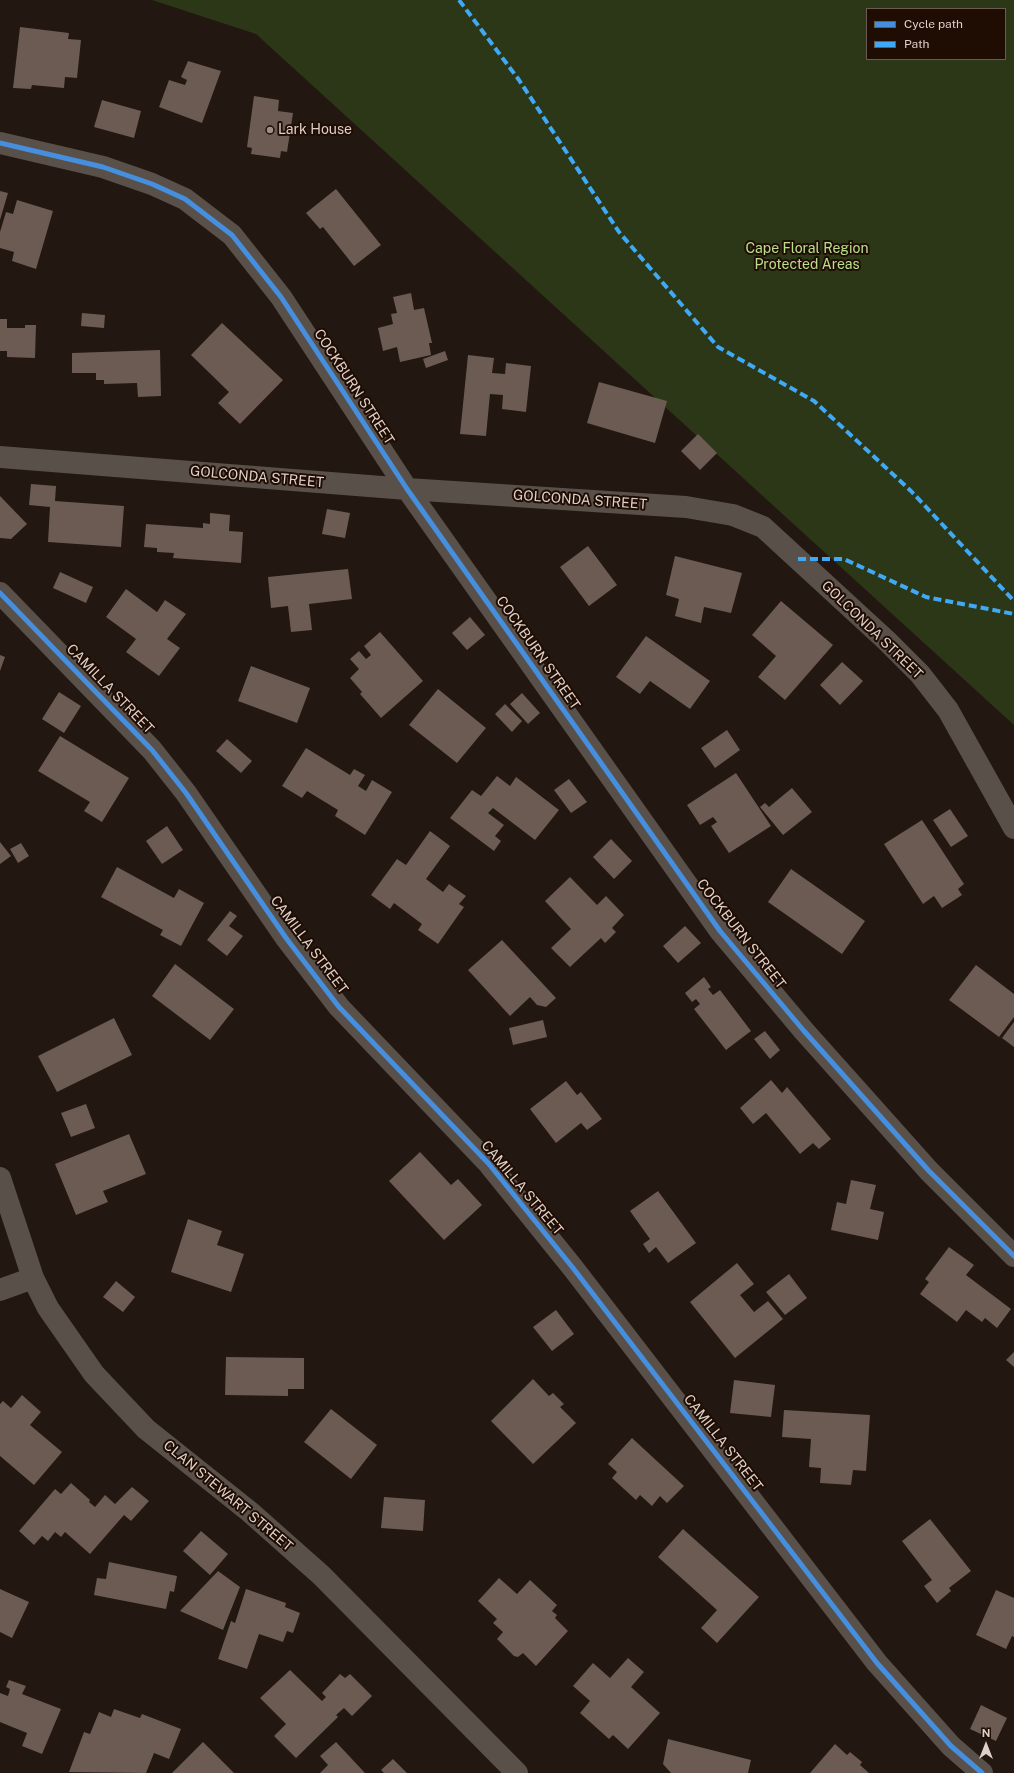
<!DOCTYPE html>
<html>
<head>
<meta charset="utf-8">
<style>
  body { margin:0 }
  #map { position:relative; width:1014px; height:1773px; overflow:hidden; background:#221711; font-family:"Public Sans",sans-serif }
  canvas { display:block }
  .legend { position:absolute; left:866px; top:8px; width:140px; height:52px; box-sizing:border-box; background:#1f0d03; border:1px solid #6b5b52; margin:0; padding:5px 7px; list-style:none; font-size:12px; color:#ded0c8 }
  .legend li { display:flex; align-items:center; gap:8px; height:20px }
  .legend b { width:20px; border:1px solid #6b5b52 }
  .north { position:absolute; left:966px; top:1725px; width:40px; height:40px; -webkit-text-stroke:3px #1f0d03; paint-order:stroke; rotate:0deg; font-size:11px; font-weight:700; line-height:16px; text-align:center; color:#ded0c8 }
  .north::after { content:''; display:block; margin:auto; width:14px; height:18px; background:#ded0c8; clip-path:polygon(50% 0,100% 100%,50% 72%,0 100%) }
</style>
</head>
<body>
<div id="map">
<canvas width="1014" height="1773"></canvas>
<ul class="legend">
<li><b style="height:5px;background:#468fdf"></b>Cycle path</li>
<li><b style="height:5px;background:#3fa9f5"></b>Path</li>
</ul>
<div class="north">N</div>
</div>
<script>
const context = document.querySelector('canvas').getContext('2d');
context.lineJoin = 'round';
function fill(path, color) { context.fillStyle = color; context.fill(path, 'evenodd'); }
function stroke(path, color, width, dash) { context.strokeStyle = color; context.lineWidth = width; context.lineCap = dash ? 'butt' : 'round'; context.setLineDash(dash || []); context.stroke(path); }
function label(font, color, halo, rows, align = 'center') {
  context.font = font + ' "Public Sans",sans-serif'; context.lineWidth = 4; context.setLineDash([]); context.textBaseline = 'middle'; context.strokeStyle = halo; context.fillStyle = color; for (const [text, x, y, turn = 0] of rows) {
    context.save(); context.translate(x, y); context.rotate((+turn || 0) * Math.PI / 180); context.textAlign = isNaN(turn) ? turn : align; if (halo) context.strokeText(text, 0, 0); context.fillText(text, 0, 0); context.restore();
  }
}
fill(new Path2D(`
  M152,0H1014V725L256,34ZM867,9H1005V59H867Z`), '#2c3718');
fill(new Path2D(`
  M20,27L69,33L68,39L81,40L77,78L65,77L64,88L32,85L31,89L13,88Z
  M188,61L221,71L202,123L159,107L169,80L185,85L187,80L181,77Z
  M254,96L279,100L278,111L293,113L287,152L281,151L280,158L251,154L252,148L247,147Z
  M102,100L141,111L134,138L94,127Z
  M336,189L381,245L354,266L323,227L320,229L306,213Z
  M0,191L8,193L0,220Z
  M17,200L53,211L36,269L12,261L14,252L0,248V232L6,212L13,214Z
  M411,293L414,310L424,308L432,343H429L431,355L400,362L397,347L383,351L378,328L393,324L391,314L397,313L393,297Z
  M82,313L105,315L104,328L81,326Z
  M0,319H7V328H25V325H36L35,358L7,357V351H0Z
  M222,323L283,380L240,424L218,403L229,392L191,355Z
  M160,350L161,396L138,397L137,383L104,384V380H96V373H72V353Z
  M445,351L448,360L426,368L423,359Z
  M468,355L494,358L492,373L505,374L506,363L531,366L526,412L502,409L503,395L490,394L486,436L460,434Z
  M599,382L667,401L655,443L587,423Z
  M698,434L717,453L700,470L681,451Z
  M31,484L56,486L55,501L124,506L121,547L48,542L50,507L29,505Z
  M0,496L27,524L11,539L0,538Z
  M327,509L350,513L345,538L322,534Z
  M210,513L230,515L229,531L243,532L241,563L173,558L174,553L157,552V548L144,547L146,524L203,528V523L210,524Z
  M588,546L617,585L589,606L560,567Z
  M675,556L742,573L731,613L704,607L701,623L675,616L679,599L666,595Z
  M348,569L352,599L309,604L312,630L291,632L288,606L271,608L268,577Z
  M60,572L93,587L86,603L53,588Z
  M126,589L157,612L165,600L186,614L167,639L180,648L159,676L126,652L136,639L106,617Z
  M781,601L833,645L785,700L758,677L776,656L752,635Z
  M470,617L485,635L467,650L452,633Z
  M380,632L423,681L381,718L360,694L362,692L350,678L359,669L350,659L359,651L366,659L371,655L364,646Z
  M646,636L710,681L690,709L650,681L640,694L616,677Z
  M0,655L5,657L0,671Z
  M842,662L863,681L840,705L820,685Z
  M251,666L310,688L297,723L238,701Z
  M438,689L486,728L457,763L409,725Z
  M59,692L81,706L64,733L42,719Z
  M522,693L540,713L528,724L510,704Z
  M505,704L522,721L512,732L495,714Z
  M727,730L740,750L715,768L701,748Z
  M60,736L129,778L102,822L84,811L90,802L38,771Z
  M227,739L252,761L241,773L216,751Z
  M306,748L350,775L354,769L365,775L358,786L366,791L372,780L392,792L365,835L335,816L338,810L307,791L302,798L282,786Z
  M736,773L771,826L729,853L711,826L717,822L713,817L700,825L687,805Z
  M497,776L510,786L516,777L559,810L535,840L493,808L488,813L504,825L495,836L501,841L494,851L450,818L472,790L481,796Z
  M569,779L587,802L571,813L554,790Z
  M792,788L812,812L783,835L760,807L765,803L769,807Z
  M950,809L968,836L951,847L933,820Z
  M922,820L964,884L958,889L962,895L942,908L934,896L923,904L884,844Z
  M167,826L183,850L162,864L146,841Z
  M430,831L450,846L426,879L443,892L449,884L466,896L459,904L464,907L438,944L418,930L422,924L394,903L390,909L371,895L397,859L406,865Z
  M611,839L632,861L614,879L593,857Z
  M0,842L11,856L0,864Z
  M21,843L29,856L18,863L10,849Z
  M117,867L174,898L179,889L204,903L181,946L160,935L163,930L101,897Z
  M791,869L865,921L842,954L768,902Z
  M570,877L597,905L606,896L624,915L612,928L616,932L605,943L601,938L570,967L551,948L571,929L545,901Z
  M230,911L237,916L229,926L243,936L227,956L207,940Z
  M685,926L701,943L678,963L663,946Z
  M502,940L556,998L546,1007L537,1005L530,997L510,1016L468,970Z
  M175,964L234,1009L210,1040L152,996Z
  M976,965L1014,994V1017L999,1037L949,1000Z
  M704,977L711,987L708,989L713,995L720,990L751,1031L726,1050L694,1009L700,1004L696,999L692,1002L685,993Z
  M114,1018L132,1055L57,1092L38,1056Z
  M543,1020L547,1037L513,1045L509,1028Z
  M1014,1022V1047L1002,1038Z
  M765,1031L780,1050L770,1059L754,1039Z
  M771,1080L782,1093L787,1087L831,1139L819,1149L813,1143L800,1154L766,1113L753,1124L740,1108Z
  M566,1081L577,1095L581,1092L602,1119L587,1130L581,1123L556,1143L530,1109Z
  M86,1104L95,1128L71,1137L61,1113Z
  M129,1134L146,1174L103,1191L108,1202L76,1215L55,1164Z
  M420,1152L451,1185L458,1179L482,1205L444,1240L389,1181Z
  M851,1180L876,1185L870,1209L884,1212L878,1240L831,1230L837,1202L846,1204Z
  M658,1191L696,1243L668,1263L656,1247L649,1253L643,1244L650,1239L630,1211Z
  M188,1219L222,1231L217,1245L244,1254L231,1292L171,1272Z
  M949,1247L974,1265L966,1275L1011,1309L997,1328L985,1318L982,1322L966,1310L957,1322L920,1294L929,1282L925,1279Z
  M737,1263L754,1284L740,1295L754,1312L768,1301L783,1319L735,1358L690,1302Z
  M789,1274L807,1298L785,1315L766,1292Z
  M116,1281L135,1297L123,1312L103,1297Z
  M556,1310L574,1334L552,1351L533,1327Z
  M1014,1352V1367L1006,1360Z
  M226,1357L304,1358V1389H288V1396L225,1395Z
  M533,1379L549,1396L553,1393L564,1404L560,1407L576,1423L533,1464L491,1421Z
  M734,1380L775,1385L771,1417L730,1413Z
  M22,1395L41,1412L30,1425L62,1452L34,1485L0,1456V1404L3,1401L11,1408Z
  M331,1409L377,1445L351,1479L304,1442Z
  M784,1410L870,1415L866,1471L853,1470L851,1485L820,1483L821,1468L809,1467L811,1439L782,1437Z
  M632,1438L684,1486L667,1503L660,1496L652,1506L640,1495L636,1500L612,1478L617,1472L608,1464Z
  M71,1483L90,1500L89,1502L95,1507L105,1495L115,1504L132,1487L149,1501L131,1521L124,1515L90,1554L65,1532L61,1537L55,1532L48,1541L42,1536L34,1545L19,1531L55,1489L61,1494Z
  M384,1497L425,1500L423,1531L381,1528Z
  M930,1519L971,1571L949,1588L951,1591L937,1603L924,1586L932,1580L902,1541Z
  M683,1529L759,1597L717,1643L701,1628L717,1610L658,1557Z
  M201,1531L228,1554L210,1575L183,1551Z
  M109,1562L177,1576L174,1592L170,1591L166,1609L94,1595L97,1578L106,1579Z
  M218,1571L240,1587L223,1630L180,1611Z
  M499,1578L517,1594L530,1580L557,1605L552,1611L557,1615L555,1618L568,1631L536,1666L523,1653L518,1657L514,1656L497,1639L503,1632L493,1623L497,1619L478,1601Z
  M0,1589L29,1602L12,1638L0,1632Z
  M246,1589L286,1603L285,1607L300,1613L293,1633L287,1631L283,1642L259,1634L247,1669L218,1659L231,1621L235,1623Z
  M996,1590L1014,1598V1637L1012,1636L1006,1649L976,1635Z
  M628,1658L644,1672L631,1687L660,1713L628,1749L613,1735L609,1739L580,1713L590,1701L573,1686L593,1663L610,1678Z
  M290,1670L322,1701L326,1697L322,1693L340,1674L345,1678L350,1674L372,1696L352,1716L344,1708L336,1715L338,1717L296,1758L274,1736L286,1724L260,1698Z
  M9,1680L26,1686L22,1694L61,1709L42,1754L22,1746L27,1733L0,1722V1693L8,1696L10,1689L6,1687Z
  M981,1705L1007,1718L996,1741L970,1729Z
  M114,1709L140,1718L142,1714L181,1729L169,1759L154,1753L146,1773L69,1772L84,1732L90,1734L99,1712L111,1717Z
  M668,1739L751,1760L748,1773H671L663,1764Z
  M203,1742L234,1773H172Z
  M336,1742L365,1773H320L328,1765L320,1756Z
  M835,1744L847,1755L850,1752L862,1762L860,1765L869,1773H810Z
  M393,1759L407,1773H384L381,1770Z`), '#6c5b52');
stroke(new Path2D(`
  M0,143L103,167L152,184L185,199L232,235L281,297L407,489L720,931L804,1031L929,1171L1014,1256
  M0,457L407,489L686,507L733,515L763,527L887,641L920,674L948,710L1014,828
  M0,593L152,750L186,793L286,938L339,1007L489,1164L573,1268L877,1663L951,1746L982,1773
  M0,1178L33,1278L48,1308L94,1374L146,1429L250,1512L321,1575L517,1773
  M0,1290L33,1278`), '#59504a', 22);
stroke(new Path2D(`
  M459,0L519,80L619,232L718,347L814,401L911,491L1014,601
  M798,559H844L926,597L1014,614`), '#3fa9f5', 4, [8, 4]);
stroke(new Path2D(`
  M0,143L103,167L152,184L185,199L232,235L281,297L407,489L720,931L804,1031L929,1171L1014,1256
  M0,593L152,750L186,793L286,938L339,1007L489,1164L573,1268L877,1663L951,1746L982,1773`), '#468fdf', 5);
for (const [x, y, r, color] of [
  [270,130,4,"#9c8f88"]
]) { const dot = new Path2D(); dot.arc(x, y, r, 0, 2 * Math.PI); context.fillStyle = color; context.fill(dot); stroke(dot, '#1f0d03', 1.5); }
label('14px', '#ded0c8', '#1f0d03', [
  ["Lark House",278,130]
], 'left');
label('14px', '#b9e08c', '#1f0d03', [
  ["Cape Floral Region",807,249],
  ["Protected Areas",807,265]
]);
label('14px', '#ded0c8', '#1f0d03', [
  ["COCKBURN STREET",354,387,57],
  ["GOLCONDA STREET",257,477,5],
  ["GOLCONDA STREET",580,500,4],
  ["GOLCONDA STREET",872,630,44],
  ["COCKBURN STREET",538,653,55],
  ["CAMILLA STREET",110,689,46],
  ["COCKBURN STREET",741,934,52],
  ["CAMILLA STREET",309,945,53],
  ["CAMILLA STREET",522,1188,50],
  ["CAMILLA STREET",723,1443,52],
  ["CLAN STEWART STREET",228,1496,40]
]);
</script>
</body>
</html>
